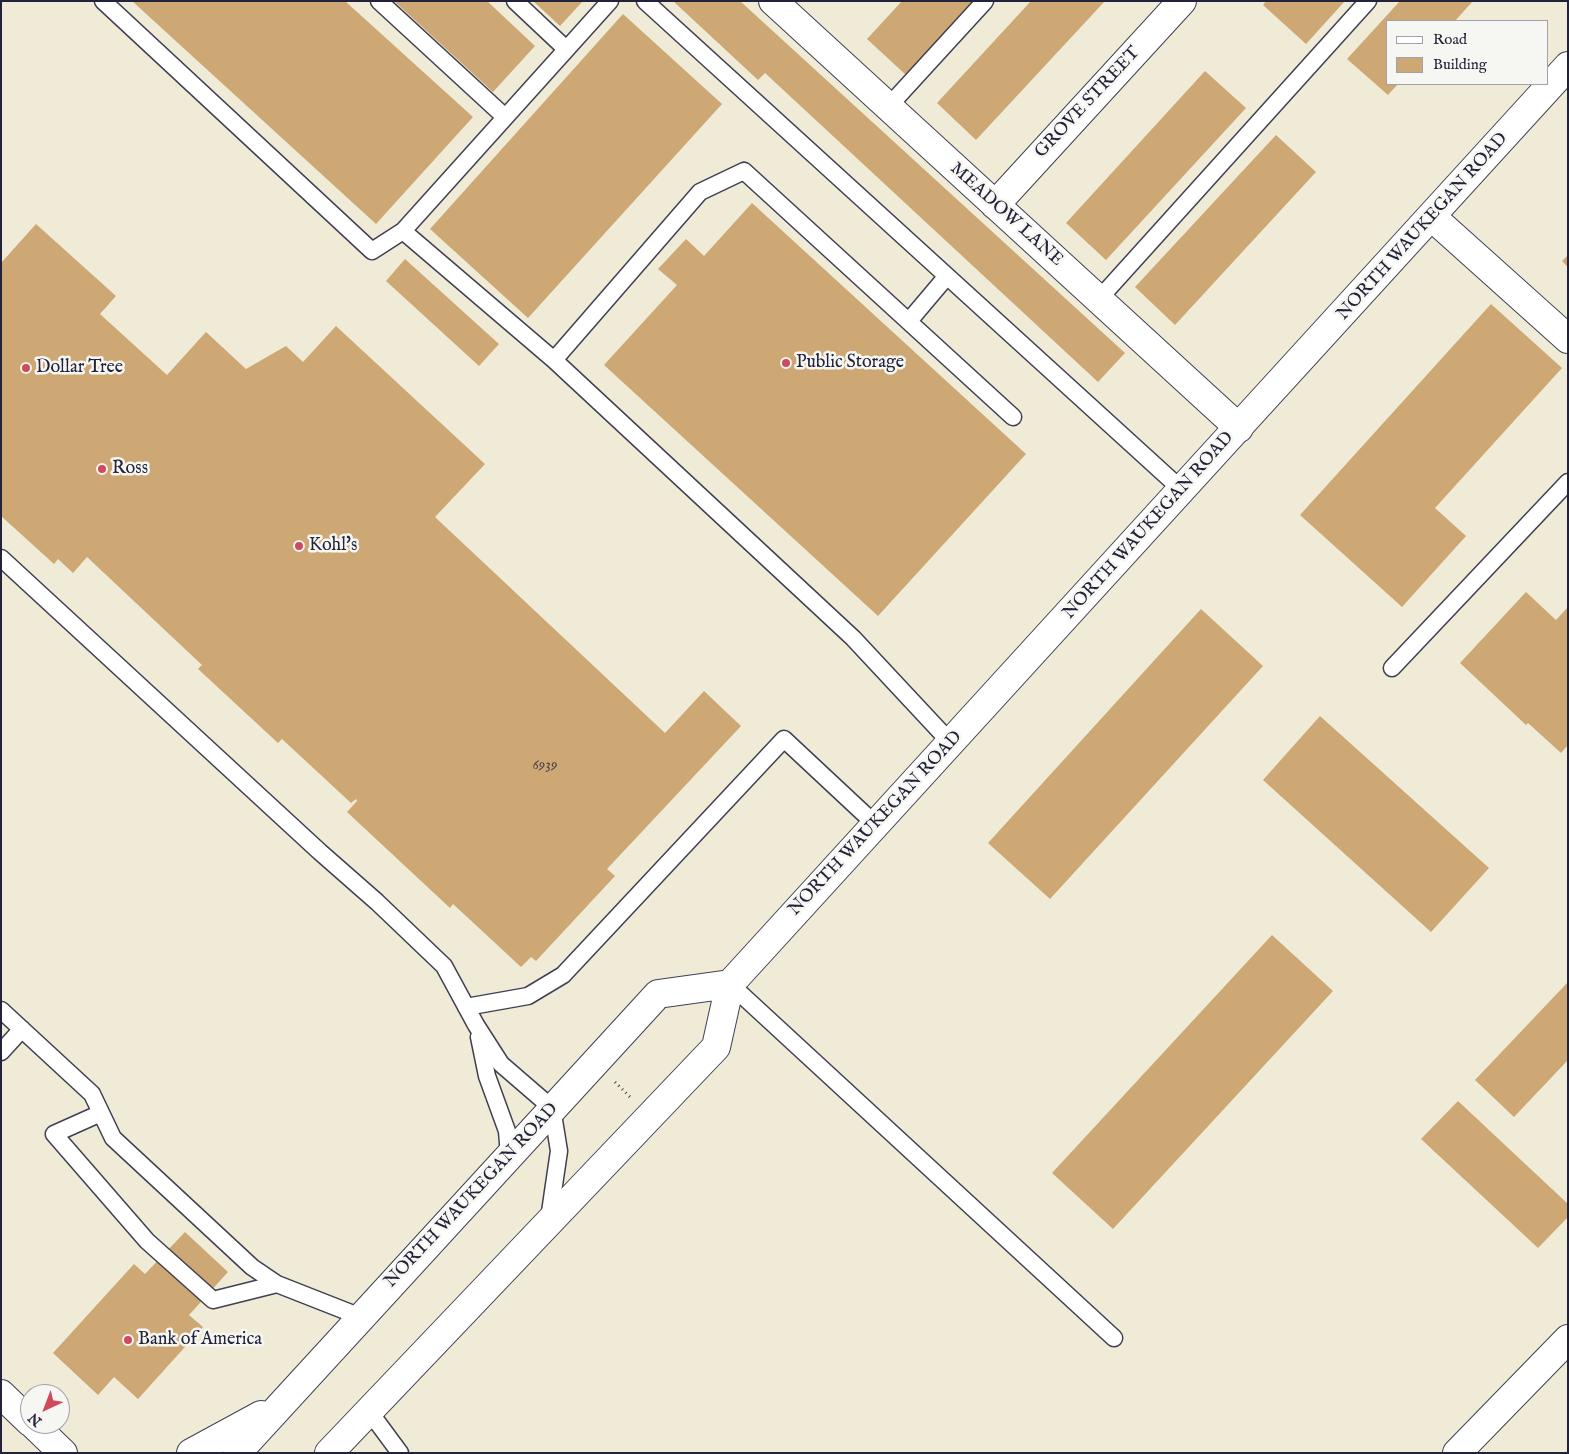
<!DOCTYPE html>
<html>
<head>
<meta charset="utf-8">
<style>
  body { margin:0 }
  #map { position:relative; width:1569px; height:1454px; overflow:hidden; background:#efebd7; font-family:"IM FELL English",serif }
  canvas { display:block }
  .frame { position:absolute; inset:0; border:2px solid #22223b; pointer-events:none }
  .legend { position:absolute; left:1386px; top:20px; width:162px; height:65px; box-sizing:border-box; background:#f6f6f2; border:1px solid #a1a1a9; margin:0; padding:6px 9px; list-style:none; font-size:15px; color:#22223b }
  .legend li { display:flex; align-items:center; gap:10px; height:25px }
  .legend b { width:25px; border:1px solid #a1a1a9 }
  .north { position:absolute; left:20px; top:1384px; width:50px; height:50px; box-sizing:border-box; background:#f6f6f2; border:1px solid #a1a1a9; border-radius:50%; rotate:223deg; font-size:14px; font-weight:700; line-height:20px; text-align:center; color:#22223b }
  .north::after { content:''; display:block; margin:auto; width:18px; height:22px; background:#d1495b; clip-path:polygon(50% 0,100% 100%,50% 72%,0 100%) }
</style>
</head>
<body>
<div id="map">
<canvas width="1569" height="1454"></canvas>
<div class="frame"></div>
<ul class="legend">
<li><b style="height:6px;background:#fff"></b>Road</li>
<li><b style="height:14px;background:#cea874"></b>Building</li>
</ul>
<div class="north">N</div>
</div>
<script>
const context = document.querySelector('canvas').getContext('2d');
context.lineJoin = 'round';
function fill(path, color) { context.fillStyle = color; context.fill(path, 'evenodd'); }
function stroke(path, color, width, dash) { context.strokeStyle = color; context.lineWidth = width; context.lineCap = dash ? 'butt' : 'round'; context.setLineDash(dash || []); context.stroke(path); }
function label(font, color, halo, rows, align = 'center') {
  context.font = font + ' "IM FELL English",serif'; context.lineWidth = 5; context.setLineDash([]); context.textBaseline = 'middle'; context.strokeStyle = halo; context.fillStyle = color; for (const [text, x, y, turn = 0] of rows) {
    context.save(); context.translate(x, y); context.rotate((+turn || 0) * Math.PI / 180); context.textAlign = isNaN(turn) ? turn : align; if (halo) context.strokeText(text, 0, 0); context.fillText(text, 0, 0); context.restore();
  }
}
fill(new Path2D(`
  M132,1H345L473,117L376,224Z
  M394,1H487L535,46L493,92Z
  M533,1H583L560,26Z
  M673,1H740L1125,353L1098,382L765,73L758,80Z
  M902,1H975L906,75L867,39Z
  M1031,1H1105L976,140L937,103Z
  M1266,1H1345L1306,44L1263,5Z
  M1400,1H1473L1455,21H1388V84H1398L1388,95L1347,59Z
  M623,14L722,104L528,318L430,229Z
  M1205,71L1246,108L1106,260L1066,223Z
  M1276,135L1316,172L1175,325L1135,287Z
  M752,203L1026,454L878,616L604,365L677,285L658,269L686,239L704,256Z
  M36,224L116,296L100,314L167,375L206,332L246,369L286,346L303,362L336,326L485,464L435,517L665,733L704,691L741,726L607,869L615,876L536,961L531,957L521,967L453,904L450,908L347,812L357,801L356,799L351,803L282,739L278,743L198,669L202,665L87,557L73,573L58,559L54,564L1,516V263Z
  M1568,255V267L1562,261Z
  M405,259L499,344L479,366L386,281Z
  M1491,304L1562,368L1435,508L1466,536L1402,607L1300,515Z
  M1526,592L1556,620L1568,607V745L1561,753L1528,723L1526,725L1460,663Z
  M1201,609L1263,666L1050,899L988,843Z
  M1320,716L1489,868L1431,932L1263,780Z
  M1272,935L1333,991L1113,1229L1052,1173Z
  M1568,982V1060L1514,1117L1475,1080Z
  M1458,1101L1568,1204V1217L1538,1248L1421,1139Z
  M185,1232L228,1272L189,1315L203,1327L138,1399L114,1377L98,1395L53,1353L134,1264L145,1274Z`), '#cea874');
const service = new Path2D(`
  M103,1L372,251L403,231L610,1
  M379,1L505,117
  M515,1L566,49
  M645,1L1182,490
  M888,107L985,1
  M403,231L554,360
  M1099,299L1368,1
  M909,321L947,276
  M1,558L320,852L377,902L444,966L476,1025L501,1064L552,1108L559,1151L549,1219
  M1392,668L1568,482
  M951,743L853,638L554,360L700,192L744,171L1013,417
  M730,984L1114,1338
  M466,1007L528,996L563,975L784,739L875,824
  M1,1010L92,1094L113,1138L252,1267L277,1284L361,1317
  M479,1037L487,1076L507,1131L509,1155
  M1,1052L22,1029
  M101,1113L54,1134L147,1241L213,1300L277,1284
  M369,1411L400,1453`);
const minor = new Path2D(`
  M773,1L1239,428
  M995,205L1182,1
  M1432,217L1568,339
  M1457,1453L1568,1339`);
const primary = new Path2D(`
  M1,1394L30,1422
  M33,1424L63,1453
  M191,1453L261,1415
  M237,1453L658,994L730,984
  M329,1453L716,1047L730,984L1568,66`);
stroke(service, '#414052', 19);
stroke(minor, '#414052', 30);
stroke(primary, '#414052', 30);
stroke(new Path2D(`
  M615,1082L630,1097`), '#414052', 3, [1, 4]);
stroke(service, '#fff', 16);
stroke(minor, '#fff', 28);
stroke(primary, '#fff', 28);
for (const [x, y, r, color] of [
  [786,363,5,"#d1495b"],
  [26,368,5,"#d1495b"],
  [102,469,5,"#d1495b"],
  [299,546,5,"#d1495b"],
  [128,1340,5,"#d1495b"]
]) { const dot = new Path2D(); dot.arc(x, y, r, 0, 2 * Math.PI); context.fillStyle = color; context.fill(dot); stroke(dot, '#f6f6f2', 2); }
label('15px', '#4d4449', null, [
  ["6939",545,766]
]);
label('18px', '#22223b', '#f6f6f2', [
  ["GROVE STREET",1088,103,-47],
  ["MEADOW LANE",1006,215,42],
  ["NORTH WAUKEGAN ROAD",1423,227,-48],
  ["NORTH WAUKEGAN ROAD",1149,526,-48],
  ["NORTH WAUKEGAN ROAD",876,824,-47],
  ["NORTH WAUKEGAN ROAD",472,1196,-47]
]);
label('18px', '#22223b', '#f6f6f2', [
  ["Public Storage",796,363],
  ["Dollar Tree",36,368],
  ["Ross",112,469],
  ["Kohl's",309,546],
  ["Bank of America",138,1340]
], 'left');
</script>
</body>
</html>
